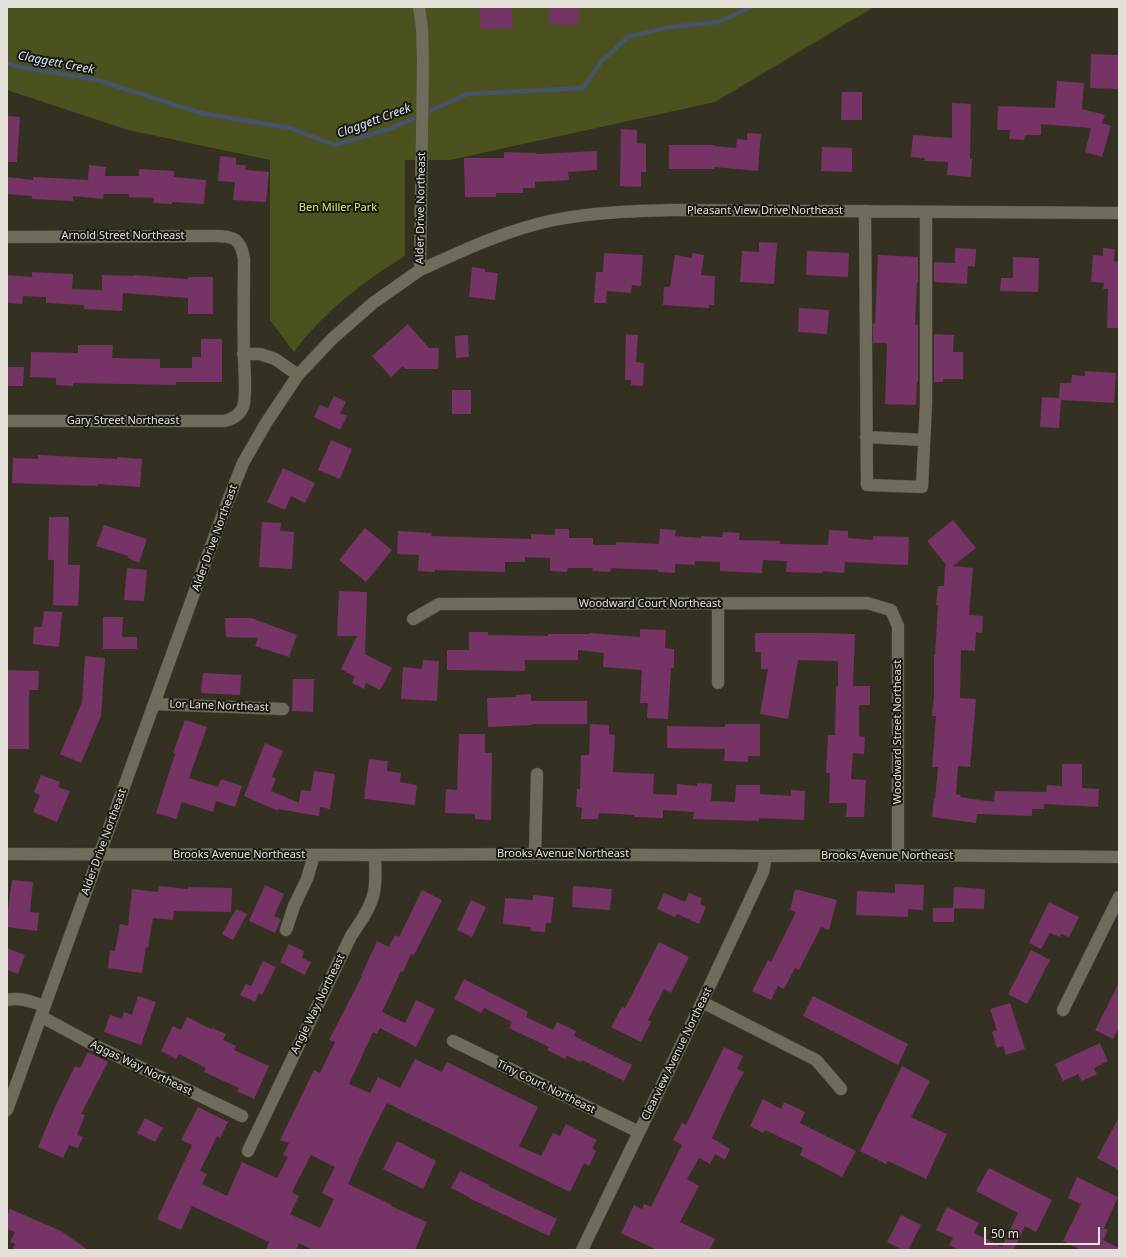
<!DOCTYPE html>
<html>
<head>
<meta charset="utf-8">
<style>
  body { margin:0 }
  #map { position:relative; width:1126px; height:1257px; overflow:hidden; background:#353122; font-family:"Noto Sans",sans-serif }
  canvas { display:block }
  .frame { position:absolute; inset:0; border:8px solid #e3e0d7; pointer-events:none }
  .scale { position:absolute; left:984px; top:1227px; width:116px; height:18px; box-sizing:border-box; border:2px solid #e3e0d7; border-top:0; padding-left:5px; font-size:12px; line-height:14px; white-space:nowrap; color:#e3e0d7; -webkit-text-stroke:3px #1a1912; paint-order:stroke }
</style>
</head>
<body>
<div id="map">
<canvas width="1126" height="1257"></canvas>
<div class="frame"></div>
<div class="scale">50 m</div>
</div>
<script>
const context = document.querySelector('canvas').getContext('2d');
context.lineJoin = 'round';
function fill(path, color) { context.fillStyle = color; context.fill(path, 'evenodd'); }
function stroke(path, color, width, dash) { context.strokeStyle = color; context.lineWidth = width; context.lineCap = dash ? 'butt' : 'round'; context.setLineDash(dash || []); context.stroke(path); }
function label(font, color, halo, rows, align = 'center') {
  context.font = font + ' "Noto Sans",sans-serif'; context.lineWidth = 4; context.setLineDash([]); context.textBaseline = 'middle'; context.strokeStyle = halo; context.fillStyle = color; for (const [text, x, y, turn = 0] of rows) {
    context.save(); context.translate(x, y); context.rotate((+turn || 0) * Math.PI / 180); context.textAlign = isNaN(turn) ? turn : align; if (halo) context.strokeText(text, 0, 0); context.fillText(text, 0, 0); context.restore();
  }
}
fill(new Path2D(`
  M7,7H874L715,102L450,160H405V256C371,277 338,301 311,331C305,337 299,345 294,352L270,320V160L128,130L7,90Z`), '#4b521d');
stroke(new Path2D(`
  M7,63L15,66L97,80L201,113L290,128L335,145L392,128L467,94L583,88L600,63L628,37L670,27L719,22L751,7`), '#455468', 4.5);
fill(new Path2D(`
  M479,7H512L513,28L481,29Z
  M550,7H579L578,25L549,24Z
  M1091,54L1119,55V89L1090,88Z
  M1057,81L1084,83L1082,109L1105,115L1102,123L1111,126L1102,157L1085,152L1091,128L1041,124V135H1025L1024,140L1009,139L1010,130H997L998,106L1055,108Z
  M842,92H862V120H841Z
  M952,103L971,104L970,159H972L971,177L947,175L948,162L924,161L925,158L911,157L913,135L952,138Z
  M7,116L20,117L17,162H7Z
  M621,129L637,130V143L646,144V172H641V187L620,186Z
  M747,133L761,134L758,171L714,167V169H669V145H714V146L736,148L737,139L747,140Z
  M822,147L852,148V172L821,171Z
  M597,151V170L568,172L569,180L535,182V188H523V193H496V197H465L464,158H504V152L536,153V154Z
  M220,156L236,158V165H246L245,170L269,172L266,202L233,200L235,182L218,181Z
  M89,165L106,167L105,176H139V169L174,171V177L206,180L204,204L172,202V204L153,203L154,198L129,197V194H104L103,199L73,196V201L32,199V196L7,194V177L33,180V177L88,180Z
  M759,242L777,243L774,284L740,282L742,251L759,252Z
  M955,248L976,249L975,267L968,266L967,284L934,282V262L955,263Z
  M1103,248L1115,249L1114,261L1119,262V328H1107L1108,289H1103L1104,283L1091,282L1093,255L1103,256Z
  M807,251L849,253L848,277L806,275Z
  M604,253L643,255L641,286L632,285L631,293L607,291L606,303H594L596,272H603Z
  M692,253L704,255L701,275L715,276L714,305H709V308L663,305L664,287H670L675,255L692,258Z
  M878,255L918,257V282H917L915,325H918V382H917L916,405L885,404L887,343H873V323L875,324Z
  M1013,257L1039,258L1038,292L1000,291L1001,278H1013Z
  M472,267L485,269V272L498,273L495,300L469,297Z
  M32,272L73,274L72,289L102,290V275L134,276V275L188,279V277H213V314H188V298L123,293L122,311L84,309V305L46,303V297L23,296L22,304L7,303V275L32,277Z
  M799,308L829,310L827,334L798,332Z
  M408,324L429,348H439L438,369H405L403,366L391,377L372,356Z
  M626,334L638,335L636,362L644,363L643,386L631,385V380H625Z
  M934,334L954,335L953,352H963V379H943V382H934Z
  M468,335L469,357L456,358L455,336Z
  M201,339H222V382H176V385L73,383V386L56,385V378L30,377L31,352L78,353V345H113L112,358L160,359V368H192V357H201Z
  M7,367H24L23,386H7Z
  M1085,371L1116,373L1114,403L1061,400L1059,428L1040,427L1042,397L1059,398L1060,383H1071L1072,375L1085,376Z
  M452,390H471V414H452Z
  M334,396L346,402L340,413L347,416L340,430L314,417L320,405L328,408Z
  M331,440L352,449L340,479L318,470Z
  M38,455L117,459V457L142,459L140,487L98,484V486L12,483L13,458L38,459Z
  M283,468L315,483L305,503L291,496L285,510L267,502Z
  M49,517H69L68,565H80L78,606L53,605L54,560H48Z
  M953,520L976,548L953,566L973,568L969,615L983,616L982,633L976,632L975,651L961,650L960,698L976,699L970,767L958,766L956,794L961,795L960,797L994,802L995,791L1046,792L1047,785L1062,786V764H1082V788L1099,789L1098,807L1044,804V809H1032V816L977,814L976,823L932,817L934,798L935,799L938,767H932L936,716H932L934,696V655H935L938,605H936L938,586H944L945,566H947L927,541Z
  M262,522L281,523L280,531L294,532L292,569L259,567Z
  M104,525L147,539L139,563L128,558V556L96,546Z
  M365,528L392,550L366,582L339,560Z
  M555,529H569V538H593V545H616V542L659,544L660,529L676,530L675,536L701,538V536L722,537L723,532L740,533L739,540L780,541V544L828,545L829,530L848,531V538L873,540V536L909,537L908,565L845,562L844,573L823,571V573L786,572L787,561L763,560L762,573L720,571V562L695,561V565L675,564V573L658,572V570L611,568L610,572L592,571L593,568H568L567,572L550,571V558L525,557V562H505V572L435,570V572L418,571L419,555L397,554L398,531L432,533L431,536L531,539V534L555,535Z
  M127,568L147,570L144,601L124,600Z
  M339,591L367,592L365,654L392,668L380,690L366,683L364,689L352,683L355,677L341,669L357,636H337Z
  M44,611L62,612L59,647L33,644L34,627H42Z
  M103,617H123L122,637H137V649H103Z
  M225,618H251L297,635L289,657L255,646L258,638L226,637Z
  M640,629L666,630L665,648L674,649V668H671L668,719L647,718L648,703H640L642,670L603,667L604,653L578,650V660H525V671L447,670V650H469V632H488V635L548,636V634H590V633L640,637Z
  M755,633H818L855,634L853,686H870V705H859V736L865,737L864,754L853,753L851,779L866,780L864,817H846L847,803H829L830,773H826L828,735H835L836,686H838V661L798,660L788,719L760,714L768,669H761V652H755Z
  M85,656L105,658L101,716L81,763L60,754L82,702Z
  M423,660L439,661L437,701L401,699L403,667L422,669Z
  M7,670L39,671L38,690H29V749H7Z
  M203,673L241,675L240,695L201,693Z
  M293,679H314L313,712L292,711Z
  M531,694V701H587V724H532V725L488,727L487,698L516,697V695Z
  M185,720L207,727L189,778L218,787L221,779L242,786L235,807L216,801L213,812L182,802L176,819L156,813L175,754L173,753Z
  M590,724L609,725V734L615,735L613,772L654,774L653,794L677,795V784L697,786V783L712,784L711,801L735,802L736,785H760V794L791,796V790L805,791L804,820L759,818V821L693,819L694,812L663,810V818L634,817V815L599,813L598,819H581L582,808L576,807L577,789H580L581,755H589Z
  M725,724H760V756H748V762L724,761L725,749L667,748V726L725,727Z
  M459,734H485V753H492L491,820L475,819V814L445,813L446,789L457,790Z
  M265,743L283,751L272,777L276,779L271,791L299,803L301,790L311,791L314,771L335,774L330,809L320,807L319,816L278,809V811L244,796Z
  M369,759L388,761L387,771L401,773L400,782L417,785L415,805L364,799Z
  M41,775L60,782L58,787L70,791L57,822L33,812L40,795L34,792Z
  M12,880L33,882L30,912L39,913L37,931L7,927V918Z
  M895,884L924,885L923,910L908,909V917L856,915L857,891L895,893Z
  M265,885L284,894L274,916L281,919L275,933L249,921Z
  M159,886L188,889V887L232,888L231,912L174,911L173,920L153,918L148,948L146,947L142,973L108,968L110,950L115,951L120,924L128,926L132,889L158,892Z
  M573,886L612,889L610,910L572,907Z
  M954,887L985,889L984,909L953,908Z
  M795,889L837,900L829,930L821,927L799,970L795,968L784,989L778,986L771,1000L752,991L768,960L771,962L796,912L790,910Z
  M422,890L442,900L414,955L411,954L403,972L401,971L382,1012L405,1023L416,1000L435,1009L416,1047L380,1028L377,1034L373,1032L349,1084L370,1093L378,1077L400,1088L415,1059L442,1072L447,1062L538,1107L519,1146L541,1156L553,1133L560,1136L566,1124L597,1140L592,1148L596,1151L589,1166L584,1163L570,1192L387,1103L369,1138L348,1184L392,1205L391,1206L427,1222L415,1250H313L299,1243L296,1250H266L269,1242L192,1206L181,1230L157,1219L192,1145L181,1140L198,1107L228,1122L220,1138L217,1136L200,1171L207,1174L202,1184L227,1196L242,1162L277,1178L288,1157L283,1155L289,1143L280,1140L314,1070L320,1073L335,1042L329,1040L362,976H361L377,941L389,947L395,935L399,937ZM311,1155L335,1167L322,1193L334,1199L320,1228L290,1214L299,1196L292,1192Z
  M664,893L685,902L689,893L702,898L700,904L706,907L699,924L677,914L675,917L657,909Z
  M533,895L554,897L551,923H546L545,932L530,931L531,927L503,924L505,898L533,900Z
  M471,900L486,907L472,937L457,930Z
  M1049,902L1079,917L1069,937L1061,934L1060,937L1050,933L1041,949L1029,943Z
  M933,908H954V922H933Z
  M236,909L247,914L233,940L222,934Z
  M659,942L689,957L671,993L664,989L648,1020L651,1022L641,1042L611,1027L622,1007L625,1008Z
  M289,944L304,951L302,958L311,962L305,975L280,962Z
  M7,948L25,955L18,974L7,970Z
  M1031,950L1050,960L1027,1004L1008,994Z
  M263,961L276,967L262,995L259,993L255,1002L240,995L246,984L251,986Z
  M464,979L528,1012L526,1017L553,1030L557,1022L576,1031L574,1036L632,1065L624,1081L582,1060L581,1062L567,1056L565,1059L547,1050L549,1047L509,1028L512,1022L484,1008L481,1013L454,999Z
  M1119,983V1028L1113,1039L1095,1030Z
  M138,996L156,1002L141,1045L104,1032L110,1015L122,1019L124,1012L132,1015Z
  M813,996L908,1044L898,1065L803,1016Z
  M1010,1003L1025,1049L1006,1055L1003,1046L997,1048L992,1032L997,1030L990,1009Z
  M187,1017L211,1029L212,1028L226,1034L223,1040L236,1046L234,1050L269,1066L254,1099L237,1091L239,1088L204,1072L206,1068L179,1054L176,1059L161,1051L173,1026L181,1030Z
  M1100,1043L1108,1061L1094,1068L1097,1074L1082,1081L1078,1074L1063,1081L1055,1064Z
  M724,1047L743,1056L737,1069L744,1072L734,1090L712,1138L730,1149L725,1160L715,1154L710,1164L699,1158L687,1179L699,1186L680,1222L715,1239L710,1250H657L621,1233L634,1205L642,1209L644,1204L651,1207L682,1145L673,1140L682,1123L686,1125Z
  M88,1052L108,1062L81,1114L85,1115L77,1135L83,1137L78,1148L69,1145L63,1158L38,1147L55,1107L75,1066L80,1068Z
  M902,1066L930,1081L911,1117L947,1134L926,1179L888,1161L886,1164L860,1151Z
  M763,1099L781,1109L784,1102L805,1112L800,1123L856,1151L842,1177L800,1155L803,1148L765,1130L763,1133L750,1126Z
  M1119,1117V1170L1097,1158Z
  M145,1118L163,1128L155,1142L137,1133Z
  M397,1141L436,1161L423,1189L383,1169Z
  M989,1168L1052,1200L1036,1232L1025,1226L1014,1250H959L949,1245L953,1238L936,1230L947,1207L979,1223L974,1233L1002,1247L1018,1213L976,1191Z
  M460,1171L489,1185L488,1186L557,1219L549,1236L469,1198V1197L451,1188Z
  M1077,1177L1118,1197L1104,1228L1108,1230L1103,1240L1119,1248V1250H1081L1063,1241L1081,1204L1068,1198Z
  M10,1209L61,1231L88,1250H12L15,1244L10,1242L15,1232L7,1229V1216Z
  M901,1215L921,1225L908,1250H903L887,1242Z`), '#753366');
const minor = new Path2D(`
  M865,211L867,485L922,487L926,403V212
  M7,237L215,236C234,236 241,239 244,259C244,291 243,323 244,355C244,368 247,396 243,407C240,415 233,419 224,421H7
  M420,270C464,250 506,230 554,220C594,212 635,211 675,210L1119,213
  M243,354H260L275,359L298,375
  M866,437L924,440
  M718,604V683
  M413,619L439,604L867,603L891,610L898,626V855
  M155,704L283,709
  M7,854L375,855L535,854L766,856L898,855L1119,857
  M535,854L537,774
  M286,930L294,906L307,879L314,855
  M7,1000C20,997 33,1002 45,1006
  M702,1002L816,1060L841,1089
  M1063,1010L1119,897
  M42,1017L92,1044L242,1116
  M453,1041L639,1132
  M7,1110L222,516L243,463L266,423L298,375L332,339L373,303L420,270L423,62L422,28L419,7
  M248,1151L351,936C359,924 369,911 373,896C377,883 375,868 375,855
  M582,1250L702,1002L763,872L766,856`);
stroke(minor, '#504d3f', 13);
stroke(minor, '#706c5b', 12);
label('11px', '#d8e973', '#1a1912', [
  ["Ben Miller Park",338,208]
]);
label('11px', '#e3e0d7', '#1a1912', [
  ["Alder Drive Northeast",421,208,-89],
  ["Pleasant View Drive Northeast",765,211],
  ["Arnold Street Northeast",123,236],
  ["Gary Street Northeast",123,421],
  ["Alder Drive Northeast",215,538,-70],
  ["Woodward Court Northeast",650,604],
  ["Lor Lane Northeast",219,706,2],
  ["Woodward Street Northeast",898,732,-90],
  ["Alder Drive Northeast",104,842,-70],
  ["Brooks Avenue Northeast",563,854],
  ["Brooks Avenue Northeast",239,855],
  ["Brooks Avenue Northeast",887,856],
  ["Angie Way Northeast",318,1004,-64],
  ["Clearview Avenue Northeast",677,1054,-64],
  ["Aggas Way Northeast",141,1068,26],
  ["Tiny Court Northeast",546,1087,26]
]);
label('italic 12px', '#d6e3f5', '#1a1912', [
  ["Claggett Creek",56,63,11],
  ["Claggett Creek",374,121,-20]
]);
</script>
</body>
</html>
